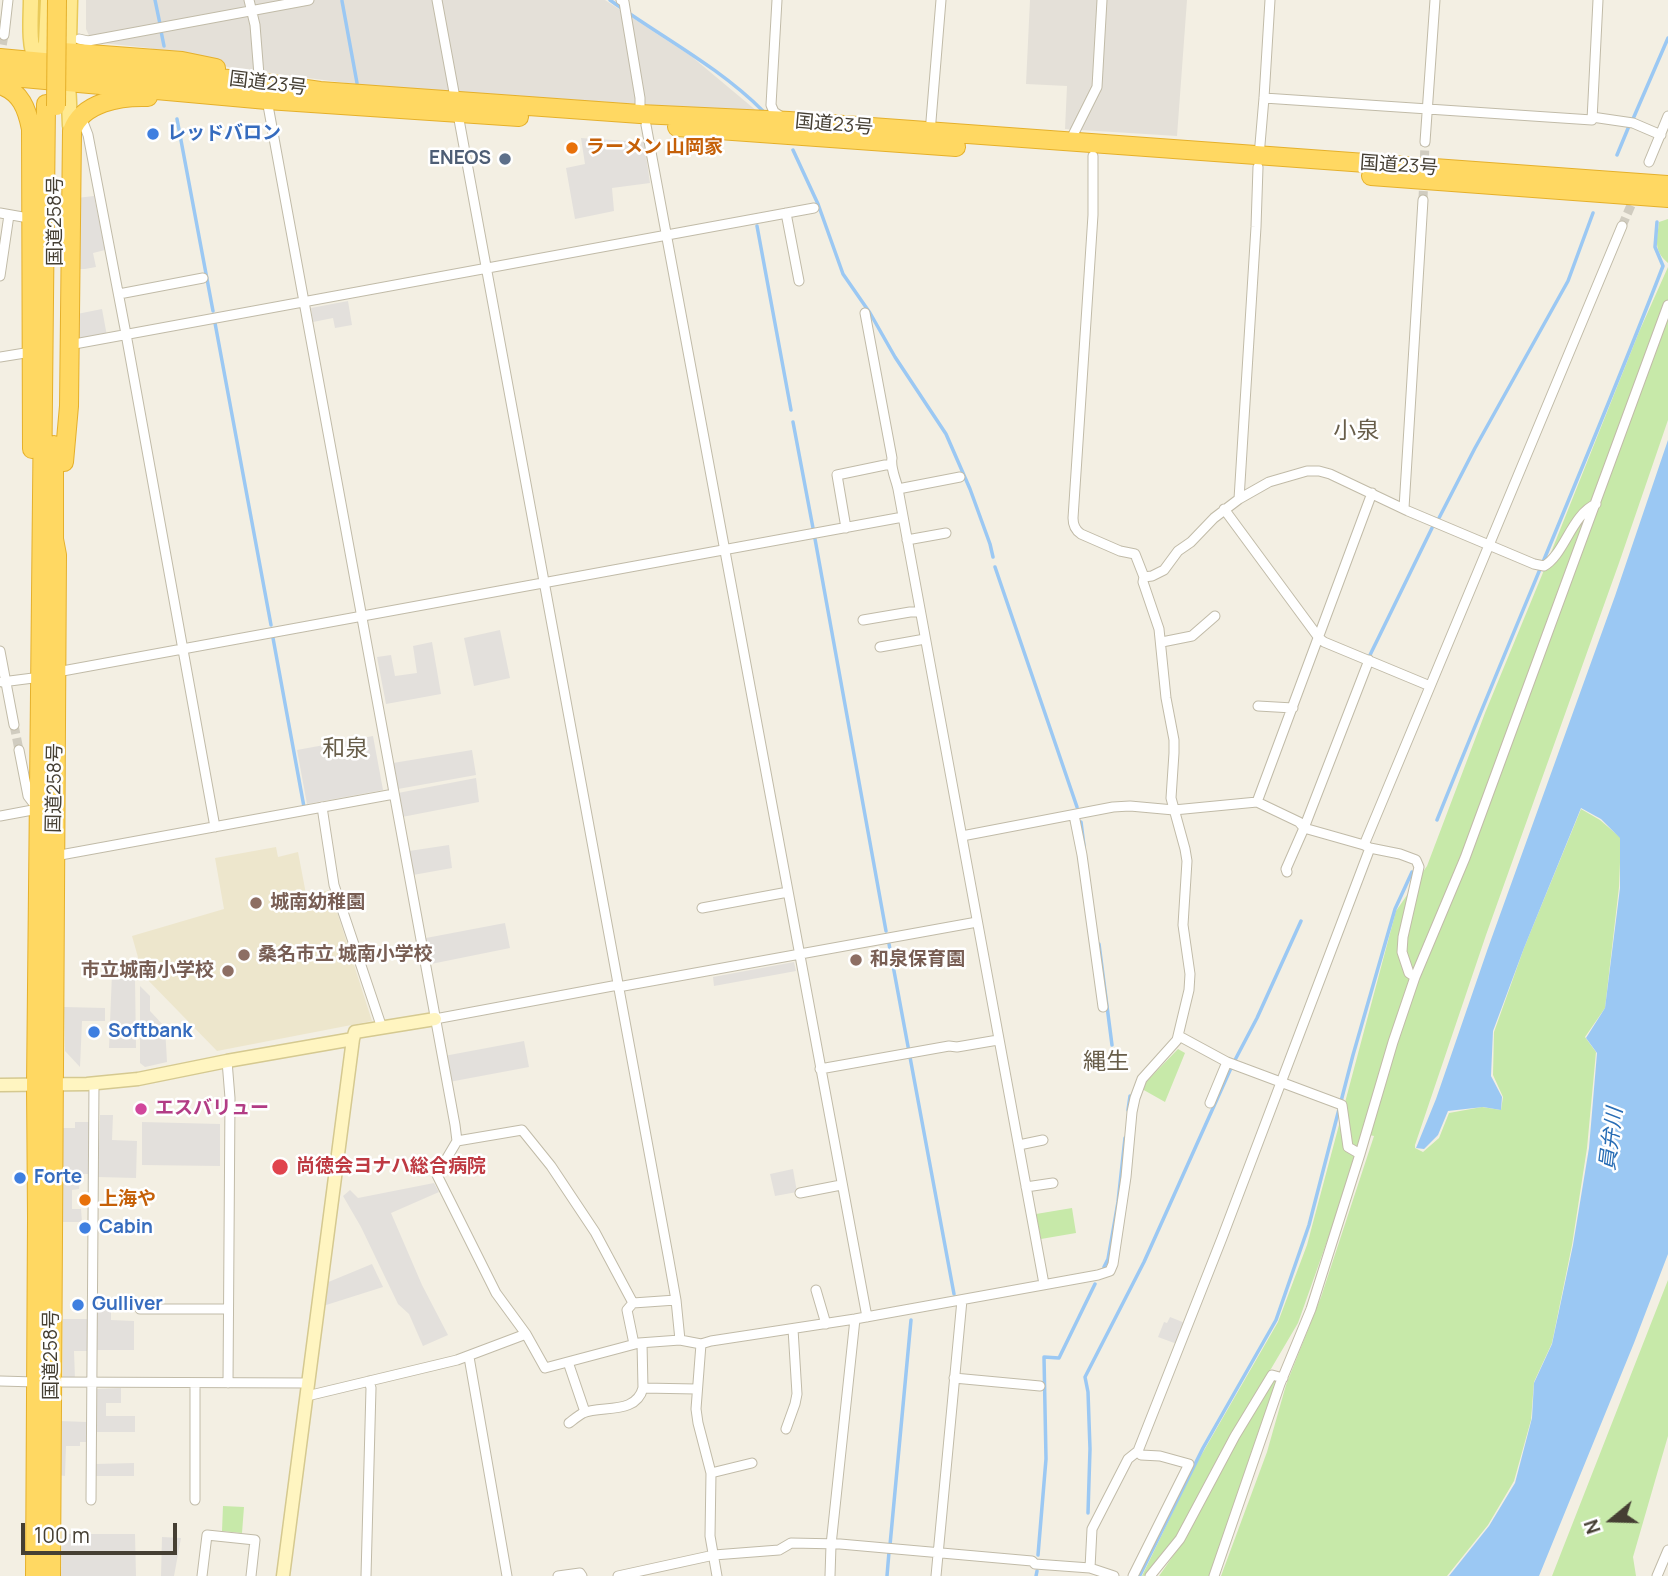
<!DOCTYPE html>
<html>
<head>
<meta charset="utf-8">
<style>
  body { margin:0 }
  #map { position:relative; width:1668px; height:1576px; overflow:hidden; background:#f3efe3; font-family:Manrope,sans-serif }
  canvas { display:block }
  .north { position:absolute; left:1577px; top:1485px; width:70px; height:70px; -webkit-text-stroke:5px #fff; paint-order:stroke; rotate:251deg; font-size:19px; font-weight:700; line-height:28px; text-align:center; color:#453f33 }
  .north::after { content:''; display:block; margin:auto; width:24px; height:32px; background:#453f33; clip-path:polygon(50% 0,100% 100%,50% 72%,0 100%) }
  .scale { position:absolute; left:21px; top:1523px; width:156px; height:32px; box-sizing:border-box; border:4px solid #453f33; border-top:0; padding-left:9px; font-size:21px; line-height:24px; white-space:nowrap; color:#453f33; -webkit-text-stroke:5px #fff; paint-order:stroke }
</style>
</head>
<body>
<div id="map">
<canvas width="1668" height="1576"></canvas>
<div class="north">N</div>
<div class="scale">100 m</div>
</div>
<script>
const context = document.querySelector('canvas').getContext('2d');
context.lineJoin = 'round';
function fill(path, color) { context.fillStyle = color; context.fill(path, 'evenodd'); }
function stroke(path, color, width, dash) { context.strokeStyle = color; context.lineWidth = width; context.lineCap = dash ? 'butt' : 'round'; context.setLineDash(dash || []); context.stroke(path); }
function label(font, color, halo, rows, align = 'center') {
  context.font = font + ' Manrope,"Noto Sans JP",sans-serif'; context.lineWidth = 5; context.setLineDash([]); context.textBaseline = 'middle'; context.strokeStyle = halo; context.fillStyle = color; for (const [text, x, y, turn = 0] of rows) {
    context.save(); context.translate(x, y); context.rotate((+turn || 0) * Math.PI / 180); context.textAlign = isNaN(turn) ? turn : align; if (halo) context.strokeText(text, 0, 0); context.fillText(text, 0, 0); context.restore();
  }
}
fill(new Path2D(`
  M86,0H605L691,56L758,112L369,86L232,68L149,48L92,42L86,29Z
  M1030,0H1187L1177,136L1065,129L1067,86L1026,84Z`), '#e4e0d8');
fill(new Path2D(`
  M276,847L278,857L298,852L306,894L330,890L372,1021L217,1051L143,975L132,936L224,909L215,858Z`), '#ede6cc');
fill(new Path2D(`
  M1668,219V263C1653,250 1657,240 1659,222Z
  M1668,267V420L1619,563L1486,935L1415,1145V1148L1423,1152L1439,1138L1449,1113L1482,1107L1501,1110L1503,1097L1493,1075L1494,1032L1524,948L1581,809L1600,820L1621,838L1619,887L1605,1008L1585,1037L1596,1052L1587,1148L1572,1245L1552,1343L1534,1382L1531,1420L1514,1481L1488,1525L1447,1576H1221L1267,1452L1286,1385L1321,1297L1374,1136L1365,1134L1298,1323L1215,1464L1184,1525L1150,1575L1142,1576L1195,1466L1278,1322L1307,1245L1396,911L1427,866L1485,713L1542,575L1639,332Z
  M1178,1049L1185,1053L1165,1102L1142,1089L1146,1082Z
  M1072,1208L1076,1233L1041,1239L1036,1214Z
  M1668,1280V1436L1633,1557L1636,1576H1552Z
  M1272,1378L1280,1379L1243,1478L1210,1576H1159L1185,1539L1229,1452Z
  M223,1506L244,1507L242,1533L222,1531Z`), '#c7e9a9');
fill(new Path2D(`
  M581,138L644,142L650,183L612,188L614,211L575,219L566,168L585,164Z
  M94,196L105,250L93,253L96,267L85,269H77V198Z
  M348,301L352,325L335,328L333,318L313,322L311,308Z
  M102,309L107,336L76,342L77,314Z
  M500,630L510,678L474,686L464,638Z
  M432,642L441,694L386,704L377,657L391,655L395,676L417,673L413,646Z
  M373,736L383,790L307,804L297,750Z
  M472,750L476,775L398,789L393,763Z
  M476,778L479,802L402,817L398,793Z
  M449,845L452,868L413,875L409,851Z
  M505,923L510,948L431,964L426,938Z
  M794,962L796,971L714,986L713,977Z
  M108,965H122L135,978L136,1048H109L112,973H108Z
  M140,986L150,996V1011L165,1027L167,1062L145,1067L140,1063Z
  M64,1007L105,1008V1021H82L80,1067L65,1051Z
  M524,1041L529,1067L449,1082L444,1056Z
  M100,1115H113L112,1140L137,1141L136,1178L98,1177Z
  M75,1122H90L91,1174H80L79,1189L72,1190V1209H81L82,1222H61V1128H75Z
  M142,1122L220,1124V1166L142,1165Z
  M793,1169L797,1192L775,1196L770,1174Z
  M434,1183L439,1192L391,1213L422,1285L448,1335L423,1346L409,1314L398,1304L361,1227L343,1196L350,1190L358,1198Z
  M372,1264L383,1287L323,1306L326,1283Z
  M96,1297H130V1306H111V1320L134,1321V1350H96Z
  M1170,1317L1185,1323L1177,1344L1158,1337L1164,1322L1167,1323Z
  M63,1319H88V1351H74L75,1379H63Z
  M121,1388V1403H106V1416H135V1432H95V1389Z
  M59,1421L87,1422L86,1442H80V1446H66L65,1476L58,1475Z
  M134,1463V1476H95V1464Z
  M62,1534H135L136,1576H61Z
  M162,1537L181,1538L174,1576H161Z`), '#e3e0dc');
fill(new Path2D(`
  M1668,440V1254L1634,1343L1539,1576H1449L1489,1526L1515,1483L1532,1418L1534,1383L1552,1344L1573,1245L1589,1148L1597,1053L1586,1038L1605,1008L1620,888V838L1601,819L1581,808L1524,948L1493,1031L1491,1076L1502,1097L1501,1110L1483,1107L1448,1111L1438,1135L1424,1149L1416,1148L1436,1099L1488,948L1615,596Z`), '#9bc8f3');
stroke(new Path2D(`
  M155,0L160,24
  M610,0C661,37 718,66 763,111
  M342,1L357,83
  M161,31L164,46
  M177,119L213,311
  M1633,119L1668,38
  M793,150L818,204L843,274L870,313L895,357L946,434L970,489L990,544L993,557
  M1617,155L1629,126
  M757,226L791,410
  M215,323L271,625
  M793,422L813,528
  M1439,518L1475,448L1568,281L1593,213
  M815,539L886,931
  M995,567L1077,807
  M273,638L304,807
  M1370,655L1432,528
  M1437,820C1511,635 1591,452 1663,266L1655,247L1657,222
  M1081,822L1084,846
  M889,944L954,1294
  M1099,944L1112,1045
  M1235,1060L1257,1018L1301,921
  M1128,1110L1130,1096
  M1104,1267L1108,1259L1118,1202L1125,1138
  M1088,1513L1090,1449L1088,1392L1085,1377L1144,1262L1231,1068
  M890,1545L911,1320
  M1038,1555L1046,1459L1044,1357L1059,1358L1095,1284
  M1140,1575L1203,1448L1276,1320L1309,1225L1353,1055L1395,909L1412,872
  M887,1576L889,1552
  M1036,1576L1037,1571`), '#9bc8f3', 3.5);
stroke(new Path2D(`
  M0,58L4,35
  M1423,200L1425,142
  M42,219H61
  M1622,226L1635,196
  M14,725L19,750`), '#d0ccc0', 9, [9, 4.5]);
const street = new Path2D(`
  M249,0L255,25L259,75L251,80
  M437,0L668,1255L676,1300L680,1340
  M621,0L624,2L640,98V114
  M777,0L771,105L774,112L782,117
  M4,35L8,0
  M79,39L88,41L309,0
  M1264,98L1592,120L1598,0
  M267,100L455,1125L457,1141L437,1175L496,1293L526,1334L545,1368L639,1343L680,1340L701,1344L711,1341L855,1319L1098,1275L1110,1271L1113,1264L1126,1177L1132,1112L1135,1098L1142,1079L1177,1040L1189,990L1190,974L1183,925L1187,861L1185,849L1171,798L1174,753V740L1166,698L1159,629L1143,582L1144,577
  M81,117L88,135L126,334L215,827
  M1592,117L1633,123L1661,135
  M646,125L867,1317
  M930,133L941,0
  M1070,141L1097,87L1102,0
  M1425,142L1435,0
  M1093,156V215L1073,518C1073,525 1075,530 1081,534L1120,551L1135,554L1144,577L1152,576L1164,570L1178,551L1191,542L1214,518L1239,499L1269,482L1307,471H1319L1330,474L1408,511L1534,564L1544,566C1564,555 1572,514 1596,504
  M1259,156L1264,98L1270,0
  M1649,162L1668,116
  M0,213L34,219
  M786,213L799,281
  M0,276L9,215
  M119,294L203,278
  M865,313L892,458C890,468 896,479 898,489L1044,1284
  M69,345L814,208
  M0,357L31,352
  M898,489L960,477
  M1239,499L1256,227L1258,167
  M1404,508L1423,200
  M1224,509L1319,638L1324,642L1430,686
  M846,528L837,475L885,465H891
  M907,540L946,533
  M863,620L910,612H920
  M1162,642L1192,636L1215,616
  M880,647L925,639
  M0,651L14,725
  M57,672L903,517
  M2,682L41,677
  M1258,706L1293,708
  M19,750L28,796L37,808
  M1257,802L1372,493
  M322,807L334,885L382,1028
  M1074,815L1082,855L1103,1007
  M0,816L38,809
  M962,836L1113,807L1130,806L1174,810L1257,802L1299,822L1304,828L1364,845L1370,848L1400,854L1416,860L1419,867L1403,937L1402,952L1409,973L1415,977
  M1364,845L1622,226
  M55,856L394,794
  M1287,872L1286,869L1304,828L1369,660
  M702,908L788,892
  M618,987L977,922
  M435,1019L618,985
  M1179,1036L1227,1062L1342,1105L1348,1147L1360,1154
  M227,1061L230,1098L228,1383
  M820,1069L949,1046L957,1047L998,1040
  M1210,1103L1227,1062
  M457,1141L522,1130L551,1166L595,1232L633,1303
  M1019,1145L1043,1140
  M1026,1187L1053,1183
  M800,1193L841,1185
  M816,1290L826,1324
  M140,1309H228
  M642,1343L643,1388
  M634,1344L627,1310L633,1303L676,1300
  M701,1344L696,1409L698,1423L711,1473L710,1536L717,1576
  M469,1357L507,1576
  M568,1362L585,1412
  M954,1378L1040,1386
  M0,1381L36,1382
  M52,1382L309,1383
  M307,1396L457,1360L526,1334
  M569,1423C573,1420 579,1415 583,1413C602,1405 636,1415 643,1388L696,1389
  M786,1429L795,1404L797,1394L793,1329
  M711,1473L752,1463
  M91,1500L94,1083
  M195,1500V1383
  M202,1576L207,1535L255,1540L251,1576
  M366,1576L371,1388L369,1381
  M558,1576L580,1573L582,1576
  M618,1576L714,1555L779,1550L791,1543L840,1544L1032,1561L1035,1564L1090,1568
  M830,1576L831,1545L855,1319
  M936,1576L962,1300
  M1114,1576L1090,1568L1092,1529L1128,1459L1138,1451L1222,1238L1370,848
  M1133,1576L1189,1464L1160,1456L1141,1455L1138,1451
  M1150,1576L1180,1539L1235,1436L1272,1375L1283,1378
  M1214,1576L1280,1384L1311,1309L1360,1154L1393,1042L1415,977L1465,858L1668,305
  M1657,1576L1668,1550`);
const secondary = new Path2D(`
  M0,1085L87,1084L138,1079L227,1061L353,1039L355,1032L435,1019
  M283,1576L353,1039`);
const primary = new Path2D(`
  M31,0C31,16 28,46 36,60C39,65 44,68 49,72L111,77
  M70,0L68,81L70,125L72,131
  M33,65L41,57L46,43L48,0`);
const highway = new Path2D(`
  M63,52L182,61L216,68
  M0,58L250,81L320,91L389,96L640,114L789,121L1668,185
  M0,76L267,100L519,117
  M0,85C21,92 27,109 31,129L32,449
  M677,127L956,147
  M1371,176L1668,198
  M64,462L69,406L72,131C82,102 121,96 148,97
  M35,1576L37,1218L36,1085L46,104
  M51,1576L57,555L54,539V445`);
stroke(street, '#c1bba8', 11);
stroke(secondary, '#d5c990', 15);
stroke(primary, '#e9ca5a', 17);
stroke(highway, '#e5b02b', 20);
stroke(street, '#fff', 9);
stroke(secondary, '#fff5c1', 12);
stroke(primary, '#ffe990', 14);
stroke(highway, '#ffd862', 18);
const highwayBridge = new Path2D(`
  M56,106L57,0`);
stroke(highwayBridge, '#e5b02b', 20, []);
stroke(highwayBridge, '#ffd862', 18);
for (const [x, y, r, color] of [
  [153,134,7,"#3f7fe0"],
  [572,148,7,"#e8710a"],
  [505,159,7,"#5c6f8a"],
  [256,903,7,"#8d6e63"],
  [244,955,7,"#8d6e63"],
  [856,960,7,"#8d6e63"],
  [228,971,7,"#8d6e63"],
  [94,1032,7,"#3f7fe0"],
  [141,1109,7,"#d1479c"],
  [280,1167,9,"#e0444e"],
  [20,1178,7,"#3f7fe0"],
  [85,1200,7,"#e8710a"],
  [85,1228,7,"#3f7fe0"],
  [78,1305,7,"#3f7fe0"]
]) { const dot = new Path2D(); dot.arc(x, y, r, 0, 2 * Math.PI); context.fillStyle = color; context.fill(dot); stroke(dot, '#fff', 2.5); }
label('19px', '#453f33', '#fff', [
  ["国道23号",268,84,7],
  ["国道23号",834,125,5],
  ["国道23号",1399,166,4],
  ["国道258号",56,221,-90],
  ["国道258号",55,788,-89],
  ["国道258号",52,1355,-90]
]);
label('bold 19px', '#366cbe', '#fff', [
  ["レッドバロン",167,134],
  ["Softbank",108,1032],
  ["Forte",34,1178],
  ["Cabin",99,1228],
  ["Gulliver",92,1305]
], 'left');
label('bold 19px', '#c56008', '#fff', [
  ["ラーメン 山岡家",586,148],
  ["上海や",99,1200]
], 'left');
label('bold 19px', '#4e5e75', '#fff', [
  ["ENEOS",491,159]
], 'right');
label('bold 19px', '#785e54', '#fff', [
  ["城南幼稚園",270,903],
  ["桑名市立 城南小学校",258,955],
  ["和泉保育園",870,960],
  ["市立城南小学校",214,971,"right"]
], 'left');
label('bold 19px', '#b23c85', '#fff', [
  ["エスバリュー",155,1109]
], 'left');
label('bold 19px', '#be3a42', '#fff', [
  ["尚徳会ヨナハ総合病院",296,1167]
], 'left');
label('italic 21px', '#286db5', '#fff', [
  ["員弁川",1612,1139,-83]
]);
label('23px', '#685e4a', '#fff', [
  ["小泉",1356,432],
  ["和泉",345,750],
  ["縄生",1106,1063]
]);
</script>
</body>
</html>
